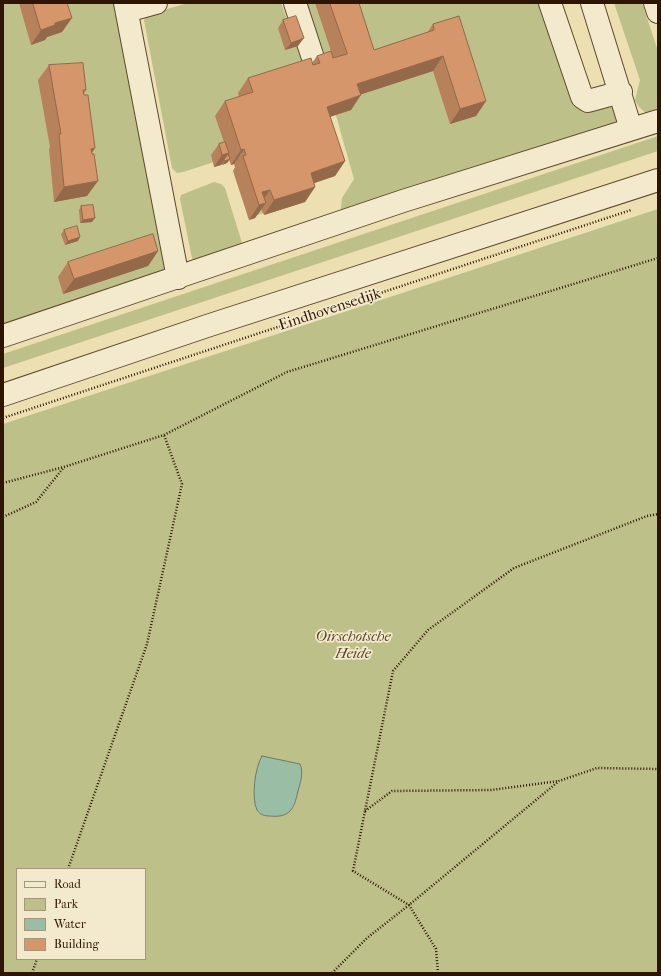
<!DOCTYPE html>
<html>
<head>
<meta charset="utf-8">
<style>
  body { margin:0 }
  #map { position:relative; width:661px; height:976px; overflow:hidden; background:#ecdfb2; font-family:"IM FELL French Canon",serif }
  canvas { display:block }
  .frame { position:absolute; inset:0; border:4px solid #2e1501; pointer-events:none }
  .legend { position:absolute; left:16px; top:868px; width:130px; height:92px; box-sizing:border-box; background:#f3eacd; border:1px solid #a4957b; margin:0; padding:5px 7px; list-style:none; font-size:12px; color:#2e1501 }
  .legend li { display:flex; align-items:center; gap:8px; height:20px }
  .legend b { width:20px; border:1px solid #a4957b }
</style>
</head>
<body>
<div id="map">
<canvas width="661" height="976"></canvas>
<div class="frame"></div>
<ul class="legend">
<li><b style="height:5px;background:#f3eacd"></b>Road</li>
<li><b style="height:11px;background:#bdc089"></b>Park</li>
<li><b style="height:11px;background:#9abda6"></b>Water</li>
<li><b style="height:11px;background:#d4966a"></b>Building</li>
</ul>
</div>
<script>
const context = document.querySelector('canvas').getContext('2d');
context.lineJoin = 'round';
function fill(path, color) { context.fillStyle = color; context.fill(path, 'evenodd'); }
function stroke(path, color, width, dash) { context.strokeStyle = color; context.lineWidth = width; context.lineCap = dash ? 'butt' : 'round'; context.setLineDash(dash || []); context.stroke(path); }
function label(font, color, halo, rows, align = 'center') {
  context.font = font + ' "IM FELL French Canon",serif'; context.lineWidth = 3.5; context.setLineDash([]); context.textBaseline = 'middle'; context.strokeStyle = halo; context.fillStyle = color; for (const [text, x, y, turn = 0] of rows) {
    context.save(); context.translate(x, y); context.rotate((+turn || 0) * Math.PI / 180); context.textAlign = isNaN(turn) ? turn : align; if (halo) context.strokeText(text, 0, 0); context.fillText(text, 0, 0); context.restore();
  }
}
fill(new Path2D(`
  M3,3H117L168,271L3,326Z
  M188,3H281L304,64L305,3H539L567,89L579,100L614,106L624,120L340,215L342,198L354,179L335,112L316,123L303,180L304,200L248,218L233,156L183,172L177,173L172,168L144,20L146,15Z
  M614,3H642L658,51V109L646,113L639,107L635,100L640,80Z
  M658,136V151L3,368V354Z
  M214,182L221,184L225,188L243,246L195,262L192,258L180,199L181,195Z
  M658,209V973H3V424ZM17,869H145V959H17Z`), '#bdc089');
const water = new Path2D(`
  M262,756L300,764C304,772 300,784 298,791C294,809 290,818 270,816C265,816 260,815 257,810C251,798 255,767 262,756Z`);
fill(water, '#9abda6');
stroke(water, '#6f7a64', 1);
const minor = new Path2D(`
  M125,3L178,278
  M295,3L312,55
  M550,3L582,97L588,101L621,92
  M592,3L631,129
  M655,3L658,12
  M127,11L156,3
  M3,336L403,201L658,121
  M3,395L207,326L658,180`);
stroke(minor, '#5e482d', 24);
stroke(new Path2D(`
  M3,418L631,210
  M3,483L64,467L164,435L287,372L658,258
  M3,517L36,502L64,467
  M365,811L392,791L491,790L559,781
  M68,869L147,644L182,484L164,435
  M32,973L37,959
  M332,973L367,938L409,905L559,781L597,768L658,769
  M438,973L436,949L409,905L353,871L393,671L428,630L514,568L647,516L658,514
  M657,973H658`), '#2e1501', 2.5, [1, 2]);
stroke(minor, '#f3eacd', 22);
fill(new Path2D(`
  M19,3H67L62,32L47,37L45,40L31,45Z
  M315,3H359L374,50L427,33L433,24L486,101L476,116L450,124L433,71L361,94L351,110L330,117L345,161L335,176L314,183L315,187L305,202L264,215L261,209L255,218L249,220L233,171L235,167L234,164L231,165L229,160L227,163L222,165V163L221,165L214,167L211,155L219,144L224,142L215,116L225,101L239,97L238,93L248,78L312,63L317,56L331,51Z
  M283,20L298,46L285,50L278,28Z
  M49,65L86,90L84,94L95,148L91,154L87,196L54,202L49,149L50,147L38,80Z
  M81,206L92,222L80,223L79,210Z
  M64,230L78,241L65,245L61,234Z
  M158,251L148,266L63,294L58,277L68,262Z`), '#b6815b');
fill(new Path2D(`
  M72,18L62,32L47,37L45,40L31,45L41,30L55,23Z
  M304,38L298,46L285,50L291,43Z
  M443,56L433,71L347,99L357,84Z
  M361,95L351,110L317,121L327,107Z
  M486,101L476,116L450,124L460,109Z
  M95,148L85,163L91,149Z
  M244,149L234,164L231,165L241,150Z
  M229,153L221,165L214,167L222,155Z
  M230,159L227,163L222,165L225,161Z
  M345,161L335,176L300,188L311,173Z
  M98,181L87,196L54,202L64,187Z
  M315,187L305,202L264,215L274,200Z
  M270,190L260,204L262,192Z
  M266,203L255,218L249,220L259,205Z
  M95,218L92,222L80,223L83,220Z
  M80,237L78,241L65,245L68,241Z
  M158,251L148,266L63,294L74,279Z`), '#94694a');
const building = new Path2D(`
  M33,3H67L72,18L55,23V25L41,30Z
  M330,3H359L374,50L434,30L433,24L459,16L486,101L460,109L443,56L357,84L361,95L327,107L345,161L311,173L315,187L274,200L270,190L262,192L266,203L259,205L243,156L246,155L244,149L241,150L225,101L253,92L248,78L311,58L313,65L320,63L317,56L331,51L333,58L347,54Z
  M296,16L304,38L291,43L283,20Z
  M83,63L86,90H83L84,95H88L95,148L91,149L92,154H94L98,181L64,187L59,134H61L49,65Z
  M225,142L229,153L222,155L219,144Z
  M228,154L230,159L225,161L224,160Z
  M93,205L95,218L83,220L81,206Z
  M77,226L80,237L68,241L64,230Z
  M153,234L158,251L74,279L68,262Z`);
fill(building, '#d4966a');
stroke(building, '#94694a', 1);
label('15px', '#2e1501', '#f3eacd', [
  ["Eindhovensedijk",330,310,-18]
]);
label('italic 15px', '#59482a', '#f3eacd', [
  ["Oirschotsche",353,637],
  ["Heide",353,654]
]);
</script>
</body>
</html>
